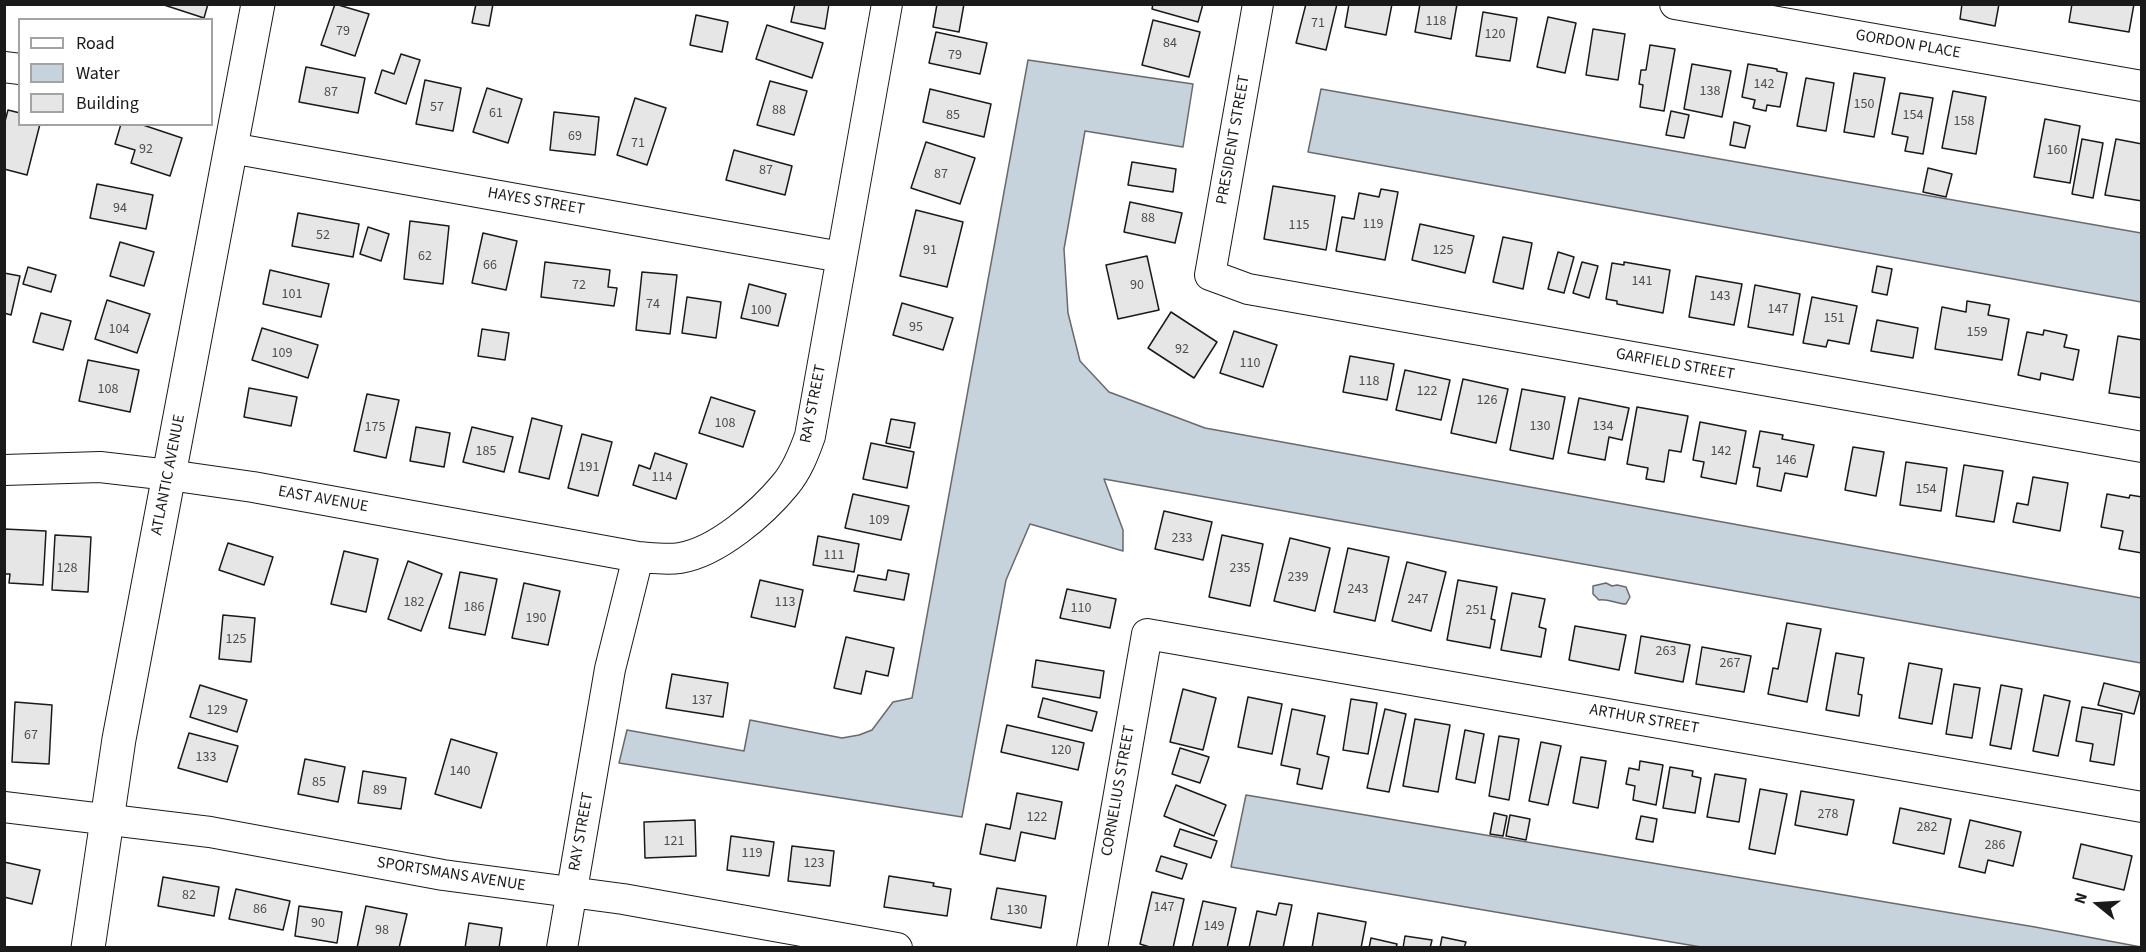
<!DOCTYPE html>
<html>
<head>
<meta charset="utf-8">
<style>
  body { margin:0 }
  #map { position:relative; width:2146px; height:952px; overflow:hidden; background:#fff; font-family:"Source Sans 3",sans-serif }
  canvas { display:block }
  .frame { position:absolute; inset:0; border:6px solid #1a1a1a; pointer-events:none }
  .legend { position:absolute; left:18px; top:18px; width:195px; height:108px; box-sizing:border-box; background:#fff; border:2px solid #a3a3a3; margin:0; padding:8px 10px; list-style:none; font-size:18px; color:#1a1a1a }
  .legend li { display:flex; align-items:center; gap:12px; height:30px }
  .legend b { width:30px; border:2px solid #a3a3a3 }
  .north { position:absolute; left:2068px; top:874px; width:60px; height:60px; -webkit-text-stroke:4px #fff; paint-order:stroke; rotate:288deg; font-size:16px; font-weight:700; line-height:24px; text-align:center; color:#1a1a1a }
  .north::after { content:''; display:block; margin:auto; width:21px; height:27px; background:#1a1a1a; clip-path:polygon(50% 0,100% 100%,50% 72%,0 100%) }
</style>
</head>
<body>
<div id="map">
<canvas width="2146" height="952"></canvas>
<div class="frame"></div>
<ul class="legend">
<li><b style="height:8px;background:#fff"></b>Road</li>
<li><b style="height:16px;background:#c6d2dc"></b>Water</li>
<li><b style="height:16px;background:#e6e6e6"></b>Building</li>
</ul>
<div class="north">N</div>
</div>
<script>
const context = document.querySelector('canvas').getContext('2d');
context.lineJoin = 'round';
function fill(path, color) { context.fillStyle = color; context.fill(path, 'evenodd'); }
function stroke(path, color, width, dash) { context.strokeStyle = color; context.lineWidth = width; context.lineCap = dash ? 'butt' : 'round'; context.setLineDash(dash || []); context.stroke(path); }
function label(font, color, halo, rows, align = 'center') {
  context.font = font + ' "Source Sans 3",sans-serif'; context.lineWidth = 4.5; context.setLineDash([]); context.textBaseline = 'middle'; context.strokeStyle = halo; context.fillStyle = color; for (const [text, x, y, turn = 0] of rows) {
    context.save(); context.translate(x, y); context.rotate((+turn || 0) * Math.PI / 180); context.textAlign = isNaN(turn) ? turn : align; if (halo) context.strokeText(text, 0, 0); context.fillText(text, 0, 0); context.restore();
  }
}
const water = new Path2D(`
  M1028,60L1193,84L1183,147L1085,131L1064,249L1068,313L1080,361L1109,392L1205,428L2141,598V663L1104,479L1123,530V551L1030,524L1006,580L962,817L619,763L627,730L744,751L750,720L842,738L859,735L872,730L893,702L912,698Z
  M1321,89L2141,233V302L1308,152Z
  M1606,583L1612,586L1617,585L1626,587L1630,597L1626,604C1617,604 1607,598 1599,600L1593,594V586Z
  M1246,795L2035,927L2141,947H1701L1231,867Z`);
fill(water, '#c6d2dc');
stroke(water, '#6a6a6a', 1.5);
const building = new Path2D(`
  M161,4H208L204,18Z
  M335,4L369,14L355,56L321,45Z
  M476,4H493L489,26L472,23Z
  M795,4H829L825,29L791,22Z
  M937,4H964L959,32L933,27Z
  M1153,4H1203L1198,22L1152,9Z
  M1306,4H1337L1326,50L1296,43Z
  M1349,4H1392L1386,35L1345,27Z
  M1420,4H1457L1451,39L1415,32Z
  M1962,4H1999L1995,26L1960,19Z
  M2072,4H2134L2129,32L2069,22Z
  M1483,12L1517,18L1510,61L1476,56Z
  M696,15L728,22L722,52L690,45Z
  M1548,17L1576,23L1565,73L1537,67Z
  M1153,20L1200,32L1189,77L1142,65Z
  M767,25L823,43L812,78L756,59Z
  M1593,29L1625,34L1618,80L1586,75Z
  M936,32L987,43L980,74L929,63Z
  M1650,45L1675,49L1664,111L1640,107L1643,85L1639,84L1641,70H1646Z
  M401,54L420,60L406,104L375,93L382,70L394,74Z
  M1692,64L1731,71L1722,117L1684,109Z
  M1748,64L1777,69V71L1787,73L1780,107L1767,105L1766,111L1753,108L1755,100L1742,97Z
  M306,67L365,78L358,113L299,102Z
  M1854,73L1885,78L1874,137L1844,132Z
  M1806,78L1834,83L1826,131L1797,126Z
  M425,80L461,88L453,131L416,124Z
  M770,81L807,91L794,135L757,125Z
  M487,88L522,99L508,143L473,132Z
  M930,89L991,104L984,137L923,122Z
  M1953,91L1986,97L1976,154L1942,148Z
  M1900,93L1933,98L1923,154L1905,151L1908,137L1892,134Z
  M635,98L666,108L647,165L617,155Z
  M8,110L20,113V124H40L27,175L4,169V125Z
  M1671,111L1689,115L1684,138L1666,135Z
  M554,112L599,117L595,155L550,150Z
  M2045,119L2080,126L2070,183L2034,177Z
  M1734,122L1750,126L1745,148L1730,145Z
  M121,124H140L182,138L170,176L131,163L135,150L115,144Z
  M2082,139L2103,143L2093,198L2072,194Z
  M2116,139L2142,144V201L2105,195Z
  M926,142L975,158L960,204L911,188Z
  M734,150L792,166L785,195L726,180Z
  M1132,162L1176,169L1173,192L1128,185Z
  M1928,168L1952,174L1946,197L1923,192Z
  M97,184L153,195L146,229L90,218Z
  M1273,186L1335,196L1326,250L1264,239Z
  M1381,189L1398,192L1385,260L1336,251L1342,217L1354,219L1359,193L1379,197Z
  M1130,202L1182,213L1175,243L1124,232Z
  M916,210L963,222L947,287L900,276Z
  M298,213L359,224L353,257L292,246Z
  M410,221L449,226L443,284L404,279Z
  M1420,224L1474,236L1465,273L1412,260Z
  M368,227L389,234L381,261L360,254Z
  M483,233L517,241L506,290L472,283Z
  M1503,237L1532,243L1523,289L1493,282Z
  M120,242L154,252L144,286L110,276Z
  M1558,252L1574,257L1564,293L1548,289Z
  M1147,256L1159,310L1118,319L1106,265Z
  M545,262L610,270L608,287L617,288L614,306L541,297Z
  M1582,262L1598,266L1589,298L1573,293Z
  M1624,262L1670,270L1663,313L1617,304V301L1606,299L1612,263L1624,265Z
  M1877,266L1892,269L1887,295L1872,292Z
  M28,267L56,275L51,292L23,284Z
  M270,270L329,284L321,317L263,304Z
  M642,272L677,275L670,334L636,330Z
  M4,273L20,276L11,315L4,313Z
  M1696,276L1742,284L1734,325L1689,317Z
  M749,284L786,294L778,326L741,318Z
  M1755,285L1800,294L1793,335L1748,327Z
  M687,297L721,302L716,338L682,333Z
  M1812,297L1857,306L1849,344L1828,340L1826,347L1803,343Z
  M107,300L150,314L137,353L95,339Z
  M1967,301L1990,305L1988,315L2009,319L2002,360L1935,349L1942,307L1966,312Z
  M902,303L953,318L943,350L893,335Z
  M1171,312L1217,342L1194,378L1148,348Z
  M41,313L71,321L63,350L33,342Z
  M1877,320L1918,328L1913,358L1871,351Z
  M262,328L318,345L308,378L252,360Z
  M482,329L509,333L505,360L478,356Z
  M2044,330L2067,335L2064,347L2079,350L2073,380L2041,373L2040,380L2018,375L2027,332L2043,335Z
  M1234,331L1277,345L1263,387L1220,373Z
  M2118,336L2142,340V398L2109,393Z
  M1350,356L1394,364L1387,400L1343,392Z
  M88,360L139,370L130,412L79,401Z
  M1405,370L1450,380L1441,420L1396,410Z
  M1463,379L1508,389L1496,443L1451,433Z
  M249,388L297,397L291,426L244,417Z
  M1522,389L1565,397L1553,459L1510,450Z
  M367,394L399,400L386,458L354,451Z
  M711,397L755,411L743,447L699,433Z
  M1579,398L1629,408L1622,440L1609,437L1605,460L1568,453Z
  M1637,407L1688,416L1681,452L1669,450L1664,482L1646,479L1648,468L1627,464Z
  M532,418L562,426L549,479L519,472Z
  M891,419L915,423L910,448L886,443Z
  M1700,422L1746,431L1736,484L1701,477L1704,462L1693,460Z
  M416,427L450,433L444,467L410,461Z
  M472,427L513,437L504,472L463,462Z
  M1760,431L1783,435L1782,439L1814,445L1807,477L1785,473L1781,491L1757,486L1760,468L1753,467Z
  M582,434L612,442L598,496L568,488Z
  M871,443L914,452L907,488L863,479Z
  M1853,447L1884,452L1876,496L1845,490Z
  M655,453L687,464L676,499L633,485L639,465L650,469Z
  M1906,462L1947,468L1941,511L1900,505Z
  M1964,465L2003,471L1994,522L1956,516Z
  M2033,477L2068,483L2060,531L2013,522L2017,503L2028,505Z
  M853,494L909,506L901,540L845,528Z
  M2107,494L2129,498L2130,495L2142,497V553L2119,549L2123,531L2101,527Z
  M1164,511L1212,522L1203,560L1155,549Z
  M4,529L46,531L43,585L9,583L10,574H4Z
  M55,535L91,537L88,592L52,590Z
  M1222,535L1263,544L1250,606L1209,597Z
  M818,536L859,544L854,572L813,565Z
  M1290,538L1330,548L1315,611L1274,601Z
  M228,543L273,557L264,585L219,570Z
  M1348,548L1389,557L1375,621L1334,612Z
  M344,551L378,559L366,612L331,604Z
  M408,561L442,574L421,631L388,619Z
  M1407,562L1446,572L1431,631L1392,621Z
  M888,570L909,574L904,600L854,591L858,575L886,580Z
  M460,572L497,579L485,635L449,628Z
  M760,580L803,590L795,627L751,617Z
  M1458,580L1497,587L1491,619L1495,620L1490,648L1447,640Z
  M524,583L560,591L548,645L512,638Z
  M1067,589L1116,599L1110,628L1060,618Z
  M1512,593L1545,599L1539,627L1546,629L1541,657L1501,650Z
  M223,615L255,618L251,662L219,659Z
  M1787,623L1821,629L1807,702L1768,694L1773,668L1778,669Z
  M1575,626L1626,635L1619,670L1569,660Z
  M1641,636L1690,645L1683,682L1635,673Z
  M846,637L894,648L888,676L866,671L861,694L834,688Z
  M1702,647L1751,656L1744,692L1696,684Z
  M1836,653L1864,658L1858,694L1862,695L1859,716L1826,710Z
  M1036,660L1104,671L1100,698L1032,687Z
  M1909,663L1942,669L1932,724L1899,718Z
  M672,674L728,683L723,717L666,708Z
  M2104,683L2140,692L2134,714L2098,705Z
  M1954,684L1980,688L1972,738L1946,734Z
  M200,685L247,700L237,732L190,717Z
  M2001,685L2022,689L2011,749L1990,745Z
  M1183,689L1216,698L1203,750L1170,742Z
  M2044,695L2070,701L2058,756L2033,751Z
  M1248,697L1282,704L1272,754L1238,747Z
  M1043,698L1097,712L1092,731L1038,717Z
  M1351,699L1377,703L1368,754L1343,750Z
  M15,702L52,705L49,764L12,762Z
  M2082,707L2122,714L2114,765L2090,761L2093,744L2076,741Z
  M1292,709L1325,716L1317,754L1329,757L1322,789L1297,784L1300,769L1281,765Z
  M1385,709L1406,714L1389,792L1367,788Z
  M1415,719L1450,725L1438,792L1403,786Z
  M1007,725L1084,743L1078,770L1001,752Z
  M1465,730L1484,734L1475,783L1456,779Z
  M189,733L238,746L227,782L178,768Z
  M1499,736L1519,739L1509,800L1489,796Z
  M451,739L497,753L481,808L435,794Z
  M1541,742L1561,746L1548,805L1529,801Z
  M1180,748L1209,757L1200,783L1172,774Z
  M1581,757L1606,761L1598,808L1573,803Z
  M305,759L345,767L338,802L298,794Z
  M1640,761L1663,765L1656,805L1633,800L1635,786L1626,784L1629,768L1639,770Z
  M1670,767L1693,771L1692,776L1701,778L1695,813L1663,808Z
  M363,771L406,778L401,809L358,803Z
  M1715,774L1746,779L1739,822L1707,817Z
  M1176,785L1226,805L1214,836L1164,816Z
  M1760,789L1787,794L1775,854L1749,849Z
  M1801,791L1854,800L1847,835L1795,825Z
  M1017,793L1062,802L1055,839L1021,832L1015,861L980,854L986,824L1010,829Z
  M1900,808L1951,819L1944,854L1893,843Z
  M1494,813L1507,816L1503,836L1490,834Z
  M1510,815L1530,819L1526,840L1506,836Z
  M1641,816L1657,819L1653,842L1636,839Z
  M695,820L696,856L645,858L644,822Z
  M1970,820L2021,832L2013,866L1988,860L1985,873L1959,867Z
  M1180,829L1217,841L1211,858L1174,846Z
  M731,836L774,842L769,876L727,870Z
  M2081,844L2132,856L2124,890L2073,878Z
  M792,846L834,851L830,886L788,881Z
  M1161,856L1187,864L1182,879L1156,871Z
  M4,862L40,870L32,904L4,897Z
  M889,876L934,883L933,886L951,889L947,916L884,907Z
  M163,877L219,887L214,916L158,906Z
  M997,888L1046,896L1041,928L991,919Z
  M236,889L290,901L283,930L229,919Z
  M1152,892L1184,899L1173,948H1153L1140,944Z
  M1203,901L1236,908L1227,948H1192Z
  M1279,903L1292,905L1283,948H1249L1257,911L1276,915Z
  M299,906L342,912L337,943L295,936Z
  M366,906L407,914L399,948H357Z
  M1318,913L1366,922L1361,948H1312Z
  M469,923L502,928L499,948H465Z
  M1405,936L1432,940L1430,948H1403Z
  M1442,937L1466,942L1464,948H1440Z
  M1371,938L1397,944L1396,948H1369Z`);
fill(building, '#e6e6e6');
stroke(building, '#1a1a1a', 1.5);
const minor = new Path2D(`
  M1258,4L1210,275L1248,289L2142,447
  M1675,4L2142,86
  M4,67L20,69
  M231,148L841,257
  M4,470L100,467L169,475L253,487L638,557C652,558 667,560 680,558C717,552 762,513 785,485C797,471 804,453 810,436L887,4
  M4,807L210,832L443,875L623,899L897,948
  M562,948L610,669L638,557
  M1092,948L1147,634L2142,807`);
const major = new Path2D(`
  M88,948L119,739L258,4`);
stroke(minor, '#1a1a1a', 32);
stroke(major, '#1a1a1a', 35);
stroke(minor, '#fff', 30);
stroke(major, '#fff', 33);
label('14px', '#4d4d4d', null, [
  ["118",1436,22],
  ["71",1318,24],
  ["79",343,32],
  ["120",1495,35],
  ["84",1170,44],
  ["79",955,56],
  ["142",1764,85],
  ["138",1710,92],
  ["87",331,93],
  ["150",1864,105],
  ["57",437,108],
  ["88",779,111],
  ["61",496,114],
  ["85",953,116],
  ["154",1913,116],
  ["158",1964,122],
  ["69",575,137],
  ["71",638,144],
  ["92",146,150],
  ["160",2057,151],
  ["87",766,171],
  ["87",941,175],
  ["94",120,209],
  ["88",1148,219],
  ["119",1373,225],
  ["115",1299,226],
  ["52",323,236],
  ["91",930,251],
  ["125",1443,251],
  ["62",425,257],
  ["66",490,266],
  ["141",1642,282],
  ["72",579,286],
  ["90",1137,286],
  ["101",292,295],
  ["143",1720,297],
  ["74",653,305],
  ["147",1778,310],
  ["100",761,311],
  ["151",1834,319],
  ["95",916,328],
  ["104",119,330],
  ["159",1977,333],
  ["92",1182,350],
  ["109",282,354],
  ["110",1250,364],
  ["118",1369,382],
  ["108",108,390],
  ["122",1427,392],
  ["126",1487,401],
  ["108",725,424],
  ["130",1540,427],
  ["134",1603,427],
  ["175",375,428],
  ["185",486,452],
  ["142",1721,452],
  ["146",1786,461],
  ["191",589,468],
  ["114",662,478],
  ["154",1926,490],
  ["109",879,521],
  ["233",1182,539],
  ["111",834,556],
  ["128",67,569],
  ["235",1240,569],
  ["239",1298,578],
  ["243",1358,590],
  ["247",1418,600],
  ["182",414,603],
  ["113",785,603],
  ["186",474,608],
  ["110",1081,609],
  ["251",1476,611],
  ["190",536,619],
  ["125",236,640],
  ["263",1666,652],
  ["267",1730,664],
  ["137",702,701],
  ["129",217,711],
  ["67",31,736],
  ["120",1061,751],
  ["133",206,758],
  ["140",460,772],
  ["85",319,783],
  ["89",380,791],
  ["278",1828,815],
  ["122",1037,818],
  ["282",1927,828],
  ["121",674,842],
  ["286",1995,846],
  ["119",752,854],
  ["123",814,864],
  ["82",189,896],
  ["147",1164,908],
  ["86",260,910],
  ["130",1017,911],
  ["90",318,924],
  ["149",1214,927],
  ["98",382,931]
]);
label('16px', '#1a1a1a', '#fff', [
  ["GORDON PLACE",1908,45,10],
  ["PRESIDENT STREET",1234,140,-80],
  ["HAYES STREET",536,202,10],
  ["GARFIELD STREET",1675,365,10],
  ["RAY STREET",814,404,-79],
  ["ATLANTIC AVENUE",169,475,-79],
  ["EAST AVENUE",323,500,10],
  ["ARTHUR STREET",1644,720,10],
  ["CORNELIUS STREET",1119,791,-80],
  ["RAY STREET",582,832,-80],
  ["SPORTSMANS AVENUE",451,875,9]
]);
</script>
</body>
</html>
